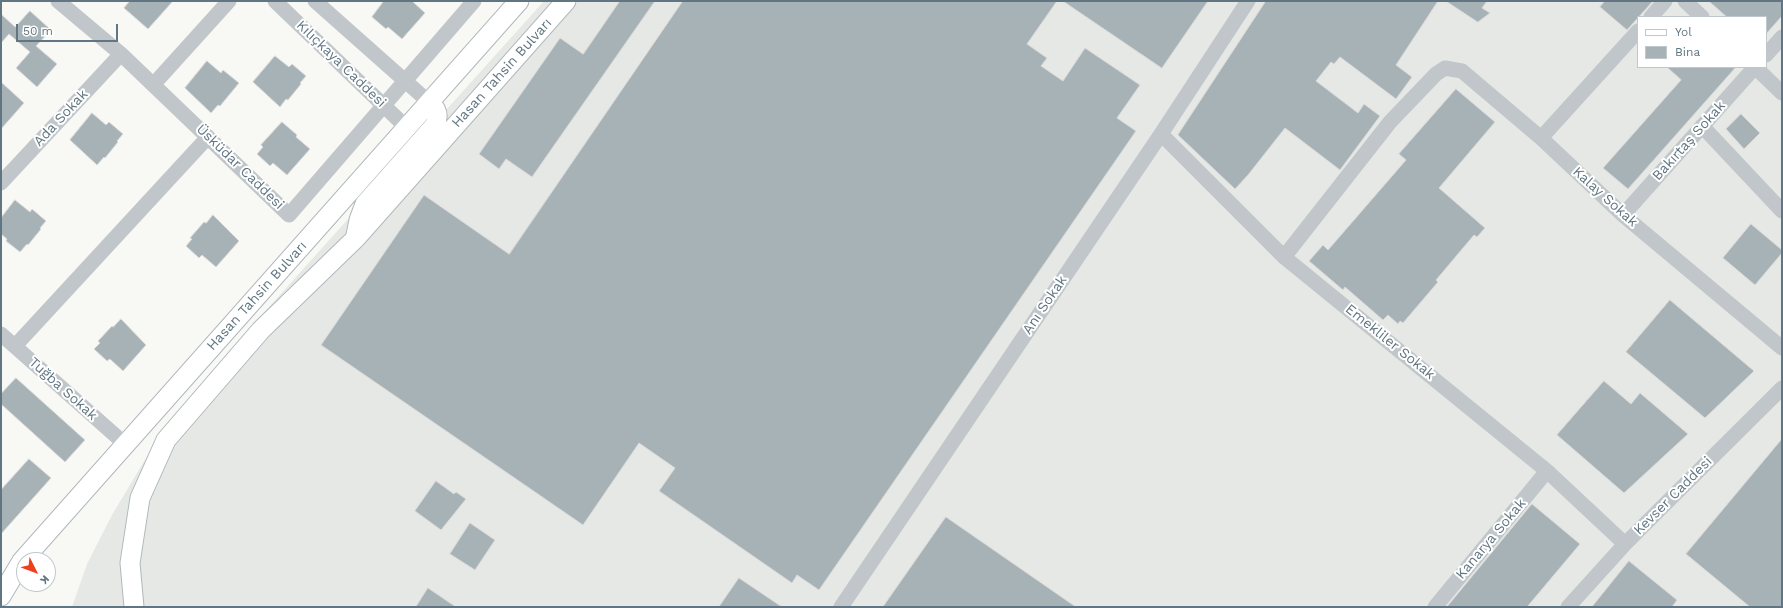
<!DOCTYPE html>
<html>
<head>
<meta charset="utf-8">
<style>
  body { margin:0 }
  #map { position:relative; width:1783px; height:608px; overflow:hidden; background:#f8f8f5; font-family:"Work Sans",sans-serif }
  canvas { display:block }
  .frame { position:absolute; inset:0; border:2px solid #617682; pointer-events:none }
  .legend { position:absolute; left:1637px; top:16px; width:130px; height:52px; box-sizing:border-box; background:#fff; border:1px solid #c0c8cd; margin:0; padding:5px 7px; list-style:none; font-size:12px; color:#617682 }
  .legend li { display:flex; align-items:center; gap:8px; height:20px }
  .legend b { width:20px; border:1px solid #c0c8cd }
  .north { position:absolute; left:16px; top:552px; width:40px; height:40px; box-sizing:border-box; background:#fff; border:1px solid #c0c8cd; border-radius:50%; rotate:132deg; font-size:11px; font-weight:700; line-height:16px; text-align:center; color:#617682 }
  .north::after { content:''; display:block; margin:auto; width:14px; height:18px; background:#ed4020; clip-path:polygon(50% 0,100% 100%,50% 72%,0 100%) }
  .scale { position:absolute; left:16px; top:24px; width:102px; height:18px; box-sizing:border-box; border:2px solid #617682; border-top:0; padding-left:5px; font-size:12px; line-height:14px; white-space:nowrap; color:#617682; -webkit-text-stroke:3px #fff; paint-order:stroke }
</style>
</head>
<body>
<div id="map">
<canvas width="1783" height="608"></canvas>
<div class="frame"></div>
<ul class="legend">
<li><b style="height:5px;background:#fff"></b>Yol</li>
<li><b style="height:11px;background:#a7b2b7"></b>Bina</li>
</ul>
<div class="north">K</div>
<div class="scale">50 m</div>
</div>
<script>
const context = document.querySelector('canvas').getContext('2d');
context.lineJoin = 'round';
function fill(path, color) { context.fillStyle = color; context.fill(path, 'evenodd'); }
function stroke(path, color, width, dash) { context.strokeStyle = color; context.lineWidth = width; context.lineCap = dash ? 'butt' : 'round'; context.setLineDash(dash || []); context.stroke(path); }
function label(font, color, halo, rows, align = 'center') {
  context.font = font + ' "Work Sans",sans-serif'; context.lineWidth = 4; context.setLineDash([]); context.textBaseline = 'middle'; context.strokeStyle = halo; context.fillStyle = color; for (const [text, x, y, turn = 0] of rows) {
    context.save(); context.translate(x, y); context.rotate((+turn || 0) * Math.PI / 180); context.textAlign = isNaN(turn) ? turn : align; if (halo) context.strokeText(text, 0, 0); context.fillText(text, 0, 0); context.restore();
  }
}
fill(new Path2D(`
  M544,1H1782V607H72L87,564L112,515L149,453L173,420L225,356ZM1638,17H1766V67H1638Z`), '#e6e8e6');
const building = new Path2D(`
  M130,1H173L148,29L124,8Z
  M384,1H412L425,13L402,39L388,27L386,29L372,17Z
  M620,1H655L532,177L506,159L499,169L479,154L560,38L583,54Z
  M683,1H1057L1027,44L1047,58L1041,66L1063,81L1085,48L1140,85L1117,118L1136,131L819,590L797,575L792,583L659,491L675,468L639,443L583,525L321,345L424,195L509,254Z
  M1063,1H1208L1162,68Z
  M1266,1H1438L1396,65L1412,77L1396,99L1340,57L1334,64L1331,62L1316,81L1358,113L1364,104L1380,116L1340,170L1285,128L1248,175L1235,189L1178,135Z
  M1446,1H1487L1482,8L1490,13L1478,22Z
  M1605,1H1653L1627,30L1600,7Z
  M1709,1H1782V16L1766,34V17H1727Z
  M30,11L51,30L36,46L57,64L37,87L16,68L30,52L9,34L1,43V14L15,27Z
  M275,56L289,67L292,64L306,76L300,83L301,84L288,100L286,99L280,107L253,82Z
  M207,61L221,73L223,70L239,83L220,106L218,105L211,113L185,88Z
  M1667,67H1736L1628,189L1603,168L1681,80Z
  M1,82L24,103L1,129Z
  M1456,89L1495,122L1439,188L1485,228L1477,237L1474,235L1436,280L1438,282L1403,323L1400,321L1398,324L1388,315L1383,320L1345,287L1343,290L1309,261L1323,245L1328,250L1406,160L1399,154Z
  M92,113L106,125L109,122L123,134L117,141L118,142L105,158L104,157L97,165L70,140Z
  M1741,114L1760,133L1744,149L1726,129Z
  M282,122L297,135L296,137L310,149L287,175L273,163L270,166L257,154L263,147L261,145Z
  M15,200L30,212L32,209L46,221L40,228L41,229L28,245L27,244L20,252L6,241L7,239L1,234V218Z
  M213,215L239,241L216,267L202,255L199,258L186,246L192,239L190,238L204,222L206,223Z
  M1751,224L1782,250V253L1755,285L1723,258Z
  M1670,300L1754,371L1705,418L1626,352Z
  M121,319L146,345L123,371L110,359L107,361L94,349L100,343L98,341L112,326L113,327Z
  M16,378L85,440L65,462L1,404V394Z
  M1604,381L1631,404L1640,393L1688,434L1624,493L1557,435Z
  M1782,439V607H1750L1686,554Z
  M29,459L51,478L1,534V490Z
  M436,481L454,494L456,492L466,499L441,530L415,511Z
  M1532,504L1580,544L1527,607H1447Z
  M946,517L1076,607H883Z
  M470,523L495,540L475,570L450,554Z
  M1629,561L1677,600L1672,607H1592Z
  M739,578L782,607H719Z
  M428,588L456,607H416Z`);
fill(building, '#a7b2b7');
stroke(building, '#dad9d7', 1);
const major = new Path2D(`
  M356,235L359,220L365,204L435,125C439,116 437,109 430,103
  M1,596L22,561L519,1
  M134,607L130,563L140,498L166,440L261,330L356,238L566,1`);
stroke(major, '#b1b8bc', 21);
stroke(new Path2D(`
  M58,1L121,54L289,215L474,1
  M275,1L406,127
  M315,1L430,103
  M1685,1L1702,17
  M1651,17L1665,1
  M1766,55L1782,37
  M1755,67L1782,93
  M153,85L229,1
  M1702,126L1782,211
  M1161,134L1284,257L1547,471L1625,544
  M1541,138L1638,31
  M1,183L121,54
  M1623,215L1755,67
  M1284,257L1390,122L1436,74L1445,68L1462,71L1541,138L1623,215L1782,348
  M1,334L125,444
  M15,346L208,137
  M841,607L1161,134L1248,1
  M1435,607L1547,471
  M1568,607L1625,544L1782,388`), '#c0c6c9', 15);
stroke(major, '#fff', 19);
label('14px', '#617682', '#fff', [
  ["Kılıçkaya Caddesi",341,64,44],
  ["Hasan Tahsin Bulvarı",502,73,-48],
  ["Ada Sokak",61,118,-47],
  ["Bakırtaş Sokak",1689,141,-48],
  ["Üsküdar Caddesi",240,167,44],
  ["Kalay Sokak",1605,197,42],
  ["Hasan Tahsin Bulvarı",257,296,-48],
  ["Anı Sokak",1045,305,-56],
  ["Emekliler Sokak",1390,342,39],
  ["Tuğba Sokak",63,389,42],
  ["Kevser Caddesi",1673,496,-45],
  ["Kanarya Sokak",1491,539,-50]
]);
</script>
</body>
</html>
